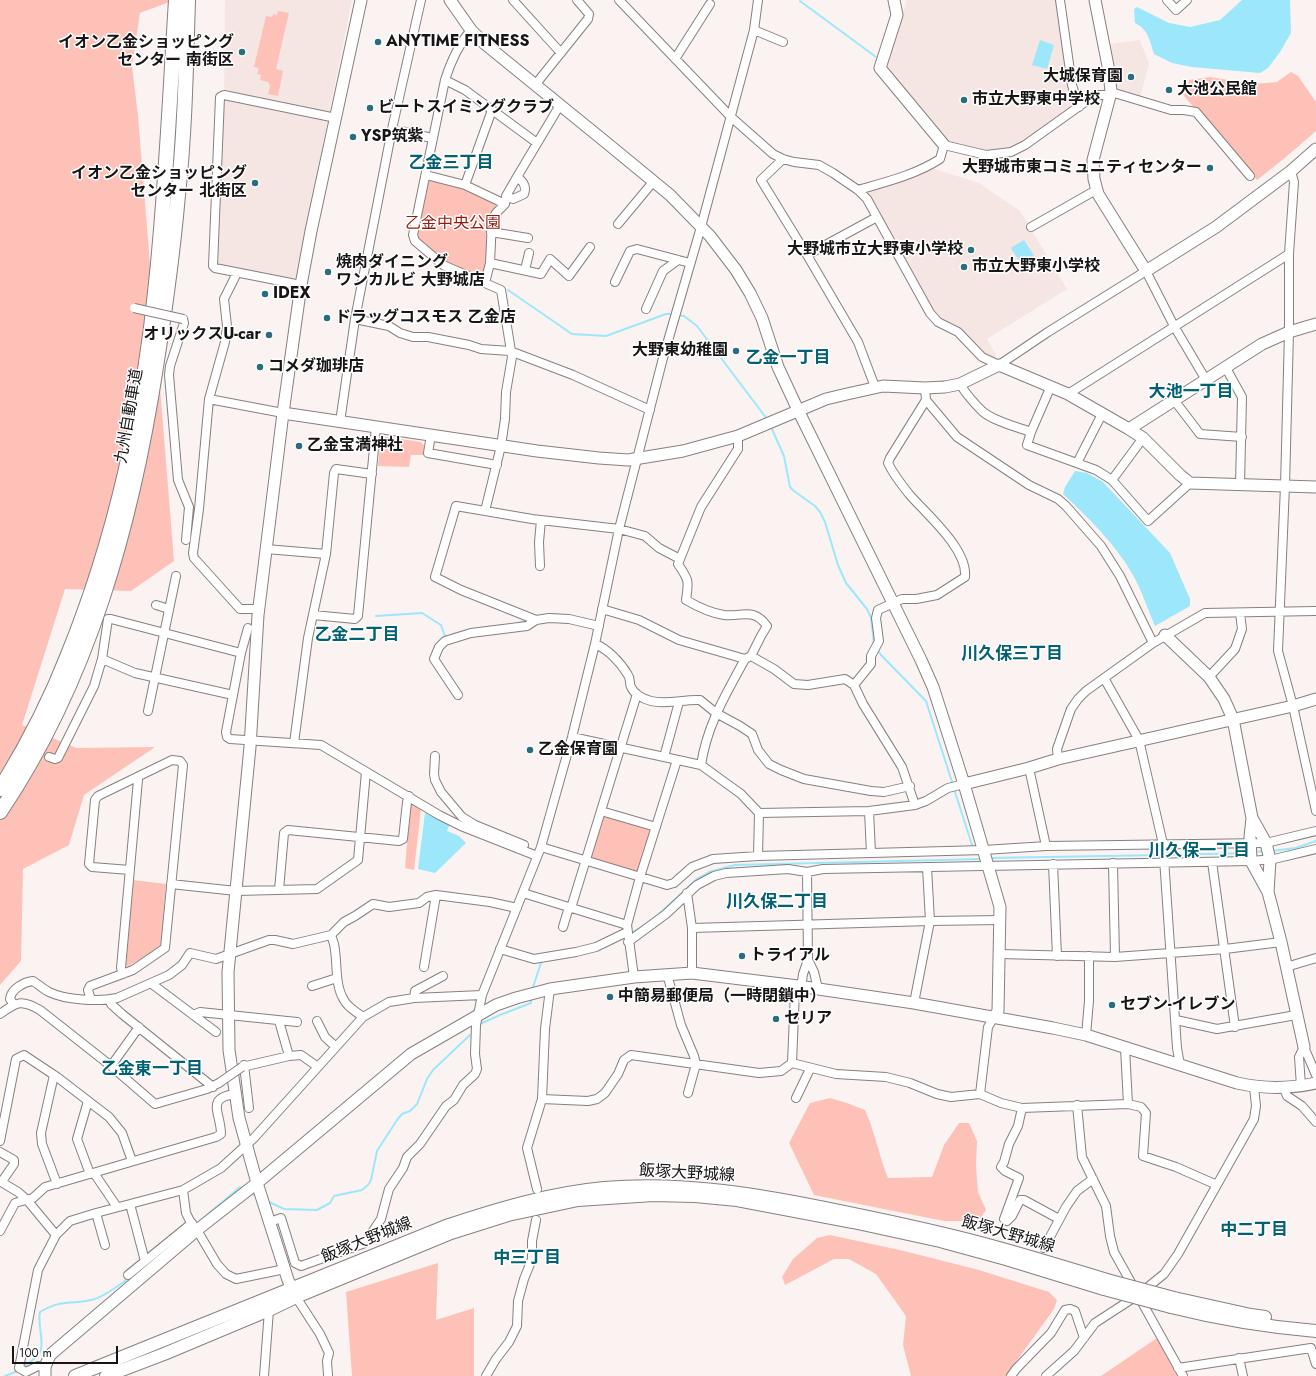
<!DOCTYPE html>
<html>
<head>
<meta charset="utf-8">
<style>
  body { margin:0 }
  #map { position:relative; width:1316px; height:1376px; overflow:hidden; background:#faf3f2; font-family:Jost,sans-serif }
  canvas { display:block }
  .scale { position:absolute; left:12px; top:1346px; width:106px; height:18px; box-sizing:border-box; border:2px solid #171515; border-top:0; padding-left:5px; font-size:12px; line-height:14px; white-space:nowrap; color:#171515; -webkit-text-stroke:3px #fff; paint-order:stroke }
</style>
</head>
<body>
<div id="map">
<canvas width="1316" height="1376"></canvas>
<div class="scale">100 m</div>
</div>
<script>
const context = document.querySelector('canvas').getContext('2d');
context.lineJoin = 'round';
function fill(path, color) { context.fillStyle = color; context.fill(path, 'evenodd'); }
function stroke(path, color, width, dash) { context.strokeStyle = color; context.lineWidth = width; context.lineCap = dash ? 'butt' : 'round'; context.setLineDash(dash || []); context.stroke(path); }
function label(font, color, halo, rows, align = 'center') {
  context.font = font + ' Jost,"Noto Sans JP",sans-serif'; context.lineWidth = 3; context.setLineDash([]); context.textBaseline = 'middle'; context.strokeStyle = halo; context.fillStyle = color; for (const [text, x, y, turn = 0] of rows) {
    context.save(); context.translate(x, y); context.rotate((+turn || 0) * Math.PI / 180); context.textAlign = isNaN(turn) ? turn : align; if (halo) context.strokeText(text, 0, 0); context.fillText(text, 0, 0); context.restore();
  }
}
fill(new Path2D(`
  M225,0H352L296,277L291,279L217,264L224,101Z
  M907,0H1058L1075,105L1020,144L1008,149L987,151L953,144L945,139L885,69Z
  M1140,40L1149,64L1140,97L1118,91L1110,44Z
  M932,168L979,183L1020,211L1067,289L987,339L996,355L994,360L989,358L940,320L930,309L867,191L868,188L925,172Z`), '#f5e6e3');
fill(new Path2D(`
  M0,0H175L140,13L132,66L138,116L174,561L131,591L65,589L22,725L76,748L155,747L84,795L69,845L23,869L21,961L0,985Z
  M278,11L289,13L276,69L283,71L278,96L268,94L270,86L268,82L260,80L261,75L257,74L259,68L254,67L266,16L272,17L273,14L277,15Z
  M1291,72L1298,76L1316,102V131L1286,157L1257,180L1184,96L1189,80L1210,77L1254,84L1277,82Z
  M430,179L468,190L495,203L496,206L487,225L486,259L484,276L482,277L443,261L418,238L416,234L427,184Z
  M381,436L421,442L424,445V455H411L409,467L378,466Z
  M413,804L421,808L414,870L405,868L410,805Z
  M601,811L656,827L640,877L586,860Z
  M133,880L166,884L161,945L159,948L127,967L126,965Z
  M830,1098L847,1103L865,1110C875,1132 879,1156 888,1178L932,1177L944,1145L959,1123H969L977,1141L976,1166L978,1192L986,1210L979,1221H944L814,1195L789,1143L810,1103Z
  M830,1235L904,1251L979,1270L1049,1292L1057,1300L1054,1309L1008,1373L1007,1376H911L903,1345L906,1316L876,1274L849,1259H834L785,1285L782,1277L793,1259L817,1238Z
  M438,1263L436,1320L474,1308V1376H352L346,1292Z
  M1157,1338L1177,1376H1101Z`), '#fdc1b7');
fill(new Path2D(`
  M1242,0H1290L1291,33L1280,52L1268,68L1260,73L1192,67L1172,63L1154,54C1150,41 1148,29 1135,23L1134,9L1137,7L1169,23L1190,27L1220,20Z
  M1040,40L1054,45L1047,69L1032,65Z
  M1024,240L1038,262L1025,270L1011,248Z
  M1075,471L1087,473L1103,482L1170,553L1190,599V606L1155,626C1148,610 1142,591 1133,575C1116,545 1088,517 1063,494L1065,487Z
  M425,813L450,824L447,831L459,836L466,843L435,873L418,869Z`), '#9de7fa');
stroke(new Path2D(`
  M800,1L876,57
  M508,290L572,334L606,336L666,314H673
  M677,315L684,316L697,326L767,419
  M771,427L784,456L790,487L794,491L815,506L820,512L825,522L838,565L846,583L867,609L871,618L874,643
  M551,614L560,615
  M376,616L422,613L441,625L445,636L447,637
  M518,623L529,620
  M453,634C470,628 488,627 506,625
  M877,649L881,655L926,701L953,785
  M954,789L973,848
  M1272,851L1296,848L1316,841
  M1255,852L1264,851
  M1167,855L1246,853
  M989,858L1162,855
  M658,915L697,879L709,872L735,865L982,859
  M631,933L645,925
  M533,987L542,960
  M480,1024L500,1015L531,1003V1000
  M253,1194L255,1195
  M269,1202L284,1209L317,1210L330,1203L334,1196L362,1190L368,1185L371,1180L377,1151L397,1120L402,1114L410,1111L417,1104L427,1079L433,1070L470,1035
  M200,1221L240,1187L241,1188
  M23,1367C29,1363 37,1358 40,1352C45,1343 37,1324 40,1312C61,1299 70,1305 91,1300C103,1298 119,1285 129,1278
  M5,1376L18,1371`), '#9de7fa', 2);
const street = new Path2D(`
  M513,0L561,53
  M619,0L731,117L773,154L783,159L794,162L819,165L833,173L858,190L867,199L930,313L938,322L958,332L982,357L999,365L1048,332L1146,271L1174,326L1206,380
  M1060,0L1072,85L1079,107
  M1167,0L1176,10L1187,0
  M471,30C458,45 451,61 445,80L413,235L415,241L443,265L501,290L512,357L506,392L505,419L501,446L485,511
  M754,30L783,42
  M675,59L710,4
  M445,80L465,90L537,143
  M535,85L588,19L589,14L577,0
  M1111,92L1171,110H1184L1196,112L1250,176
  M392,129L432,138
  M783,159L761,180L807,255L858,342L875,387
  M1291,171L1294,182L1289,254V332L1285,486L1278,651L1293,706L1316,811
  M426,175L465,185L505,204
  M465,185L492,110
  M858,190C886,182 915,175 940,159L944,145L986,155L1011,152L1025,145L1095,95H1110
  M506,196L513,199L524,194C527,186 523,181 517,177
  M618,224L653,182
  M1031,227L1096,190
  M491,232L528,238
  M807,255L877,217
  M490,263L541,274L550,259L569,276L590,247
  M525,270L529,253
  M237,273L224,299L227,326L225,342L209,399L199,509L193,553L194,558L240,609H259
  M615,282L630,251L637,249L690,263
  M485,283L490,263L492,221L496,213L505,204L506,196L517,177L560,105
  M301,285L215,268L213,266L220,97L224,95L336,118
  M646,309L663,271L678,260
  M183,319L184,323L170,366L169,375L178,480L189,507L186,540
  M355,319L389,326L400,333L413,337H428L469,345L481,349L510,351L573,375L650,410
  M1226,368L1242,397L1240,485
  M960,384C966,394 974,403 982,411C993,421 1017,427 1031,432L1027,445L1096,470L1112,480L1148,521L1190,483
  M925,388L926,400L957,437L1029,485L1058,499L1066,506L1101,546L1120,576L1153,643
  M1068,394L1289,254
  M209,399L283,413
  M1174,400L1200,434L1242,437
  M340,422L355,319L392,129L421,0
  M1031,432L1051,386
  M431,435L428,453L497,465
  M1077,463L1102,414
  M1112,480L1143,438
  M266,549L326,554
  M680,559L701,507L738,449V436
  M540,566L539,542L541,520
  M156,605L169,609
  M602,609L639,620L679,640L745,659
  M313,615L355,619L358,616L376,427
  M536,620L461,590L435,577L456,506L532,519L619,529L645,536L659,548L680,559L678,564C689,580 689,581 686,600C698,607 710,613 724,615C743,617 753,607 767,626L761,636L751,656L745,659C726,694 707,725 701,765
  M248,628L241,653L226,732L227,737L230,739L321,745L439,815L461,826L537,856
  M595,644C608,649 621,663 628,675C631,679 629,683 631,687C634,694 643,699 651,701C667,705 684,699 700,700L716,713L740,726L752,734L758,750L769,764L781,770L804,779L871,791L884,792L910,786
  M751,656L774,669L794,684L808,685L845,679L854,685L863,704L902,767L915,805
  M102,659L135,673L233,695
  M1209,677L1235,649L1242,629L1240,613
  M1104,678L1139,740L1163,844L1177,1048L1180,1065
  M854,685L871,664V656L879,641L876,618L878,610L902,599H916L937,595L965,577C968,549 926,514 909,494C901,484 893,474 888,463L890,458L926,400
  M458,695L434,659L439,647L445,641L471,633L527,626L536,620L549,618L569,619L599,626
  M148,711L176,576
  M572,737L701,765L741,794L759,813L869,811L915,805L926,801L948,788L964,784
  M294,743L308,638L326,554L334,473L336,469L372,474
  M435,756L434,774L435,780L441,792L462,817L475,825L524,845
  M49,757L55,759L58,758L94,686L102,659L108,619H111L241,653
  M664,757L679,702
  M1058,759L1057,749L1071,709L1078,699L1086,691L1153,643L1205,613L1316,611
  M1029,768L1046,846
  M601,811L656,827
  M869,811L871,853
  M541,847L667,885L674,883L692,867L713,859L758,856L984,850L1046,846L1266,843L1316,831
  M758,856L759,813
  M1212,862L1235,1027
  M1113,863L1115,957
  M1053,864L1057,956
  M171,884L236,891L317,889L358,860L366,772
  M279,890L284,833L288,830L399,841L403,839L407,802L409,796
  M523,893L627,925
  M687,893L692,928V973
  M571,908L637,694
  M563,927L569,907
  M692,928L930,921L1001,920
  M331,935C332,938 333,941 334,944C338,962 334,984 344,1000C348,1008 357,1012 363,1017
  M628,942L666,914L697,885L714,876L726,873L788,869L807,872L823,869L1251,861L1274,859L1316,849
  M500,949L534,959L576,952L596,947L627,932
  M1000,954L1115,957L1225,949L1281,942
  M808,960L814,972L818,989
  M424,967L436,895
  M1286,967L1316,958
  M123,974L121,968L138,780L137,777
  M667,974L681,1025L694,1056L696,1064L688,1093
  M634,977L627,925L640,877L677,760
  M152,984L216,1032
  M312,986L337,978
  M414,998L415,991L443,976
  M91,1000L88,990L90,986L133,970L165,948L183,765L180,761L172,760L98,796L95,800L89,864L92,867L130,870
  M110,1000L111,1004L122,1014L213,1087
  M914,1003L930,921L927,867
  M14,1005L10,999C11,989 24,982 33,981C38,984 43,989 49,992C65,1000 99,1002 117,998L169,975L182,965L190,953L216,959L269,940H275L293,944L331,935L344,922L355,916L373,904L389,907L419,903L427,897L436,895L490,902L517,908
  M0,1014C17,1002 21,999 40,1010L111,1066L155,1104L207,1089L219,1083
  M193,1015L200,1012L297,1022
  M1176,1020L1217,1029L1296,1015
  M279,1021L289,1056
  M317,1021L325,1037L336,1047
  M1086,1035L1089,1001V956
  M1304,1047L1316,1075
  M1125,1048L1128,1104
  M792,1063L795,991L802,981L803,974L808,960L807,872
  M244,1065L249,1108
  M111,1066L139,1027
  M242,1067L289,1056L301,1055L318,1067
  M54,1075L41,1133L42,1144L57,1184
  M1301,1086L1299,1057L1304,1047
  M1284,1088L1287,1096L1302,1106L1316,1122
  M980,1094L988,1027L994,1017
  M796,1098L810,1069
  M542,1099L588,1101L597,1099L605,1093L618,1074L624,1060L631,1055L759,1073L781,1071L792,1063L836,1074L886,1077L910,1083L937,1094L951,1097L980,1094L1001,1103L1022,1108L1128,1104L1141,1107L1146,1113L1143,1156L1176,1167L1217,1185
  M88,1101L77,1139L90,1174
  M1077,1105L1082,1157L1106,1206L1110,1236L1114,1252L1183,1376
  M1022,1108L1018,1126L1009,1144L1004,1162L1001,1167L1005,1171L1019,1178L1004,1219L1007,1221L1012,1216L1020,1200H1024L1059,1219
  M0,1141L16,1059L24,1055L57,1077L109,1117L122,1133L132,1161
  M0,1152L14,1160V1164L3,1180V1183L18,1192L27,1200L56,1235
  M94,1173L117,1207
  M537,1189L527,1148L542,1099L545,1029L550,989
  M183,1190L186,1213L190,1221L197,1230L217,1264L226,1274L236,1279L285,1269
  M130,1204L145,1261
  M96,1213L105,1245
  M270,1222L281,1218L295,1263L301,1266L365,1243L381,1219L389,1189L403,1168L407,1157L420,1144L446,1106L454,1100L463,1085L475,1074L477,1069L475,1054L476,1025L482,995L541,847L572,737L595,644L619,529L663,358L701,227L754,30L758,0
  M0,1231L15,1203L33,1198L45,1187L216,1137L221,1134C221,1113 205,1098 235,1094
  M1044,1248L1066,1207L1077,1191L1093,1179
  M128,1275L192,1223
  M296,1297L320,1334L329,1353L327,1361L328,1375
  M1239,1358L1243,1376
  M45,1367L38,1366L26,1372L19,1368L38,1270L56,1235L70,1221L96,1213L183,1190L221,1168L254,1138L363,1017L389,1002L414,998L482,995
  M1178,1368L1311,1348L1316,1364
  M264,1376L269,1310
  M486,1376L496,1359L509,1342L517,1326L518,1301L524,1279L532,1259V1241L536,1220
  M1011,1376L1016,1369L1051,1333L1065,1310L1070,1309L1075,1311L1084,1338
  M1046,1376L1074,1351L1095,1323L1138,1295L1164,1274L1178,1254L1254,1119L1256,1106L1254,1087`);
const secondary = new Path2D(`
  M450,0L471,30L485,44L608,144L670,195L710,236L736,270L750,293L762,318L778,367L798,410L921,660L933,687L943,718L964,784L1000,907L998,1011L994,1017
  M894,0L897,15L880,68L944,145
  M1095,0L1109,71L1111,92L1093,160L1094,179L1098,194L1146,271L1216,227L1291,171L1316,149
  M283,413L537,451L599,458L628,460L683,451L738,436L826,399L847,394L883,386L925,388L945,387L960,384L999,365L1068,394L1129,429L1143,438L1180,475L1190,483L1316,487
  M1129,429L1262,344L1289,332L1316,324
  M1165,635L1209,677L1224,699L1233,719L1252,818L1250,837L1251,861L1268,892L1281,942L1304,1047
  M964,784L1029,768L1058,759L1293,706L1316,699
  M1252,818L1266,843L1270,860L1268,892
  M295,1295L288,1280L257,1183L239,1118L229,1050L228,972L250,747L258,615L283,413L301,285L311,231L361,0
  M45,1376V1367L50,1355L197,1230L257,1183L411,1054L496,1005L516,998L550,989L634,977L692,973L798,986L914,1003L1053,1028L1086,1035L1237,1083C1265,1089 1288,1089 1316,1083`);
const primary = new Path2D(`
  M1174,1298L1251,1315L1265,1317
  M1171,1307C1219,1319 1267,1327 1316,1331
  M75,1376L446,1226C497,1209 550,1193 604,1188C684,1181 763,1195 840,1211C894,1222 947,1233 999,1248C1035,1258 1071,1269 1107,1280
  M106,1376L164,1354L269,1310L296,1297L451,1233L508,1215L578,1200L653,1195L695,1196L737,1200L853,1222L940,1241L1006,1259L1104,1289`);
const highway = new Path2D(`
  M0,789C26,747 49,703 67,657C115,540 144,409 156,283C166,189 170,94 176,0
  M0,812C89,680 132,523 156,367C165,310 173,252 178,195C185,130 186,65 188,0`);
stroke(street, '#86807f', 10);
stroke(secondary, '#86807f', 13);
stroke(primary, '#86807f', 14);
stroke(highway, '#86807f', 16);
stroke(street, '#fff', 8);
stroke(secondary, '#fff', 11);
stroke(primary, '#fff', 12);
stroke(highway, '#fff', 14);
const streetBridge = new Path2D(`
  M134,308L183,319
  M219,1083L242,1067`);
const primaryBridge = new Path2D(`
  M1107,1280L1174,1298
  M1104,1289L1171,1307`);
stroke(streetBridge, '#86807f', 10, []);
stroke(primaryBridge, '#86807f', 14, []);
stroke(streetBridge, '#fff', 8);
stroke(primaryBridge, '#fff', 12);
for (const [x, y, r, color] of [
  [378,42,4,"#2a6e7e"],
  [242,52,4,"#2a6e7e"],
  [1131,77,4,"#2a6e7e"],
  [1169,90,4,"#2a6e7e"],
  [964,100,4,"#2a6e7e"],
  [370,108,4,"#2a6e7e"],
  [353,137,4,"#2a6e7e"],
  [1210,168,4,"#2a6e7e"],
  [255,183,4,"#2a6e7e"],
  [971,250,4,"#2a6e7e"],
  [964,267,4,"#2a6e7e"],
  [328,272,4,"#2a6e7e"],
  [265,294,4,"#2a6e7e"],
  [327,318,4,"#2a6e7e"],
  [269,335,4,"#2a6e7e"],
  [736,351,4,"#2a6e7e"],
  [260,367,4,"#2a6e7e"],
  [299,446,4,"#2a6e7e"],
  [530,750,4,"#2a6e7e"],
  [742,956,4,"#2a6e7e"],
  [610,997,4,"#2a6e7e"],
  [1112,1005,4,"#2a6e7e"],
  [776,1019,4,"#2a6e7e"]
]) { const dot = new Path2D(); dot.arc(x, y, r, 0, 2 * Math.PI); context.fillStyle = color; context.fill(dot); stroke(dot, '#fff', 1.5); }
label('bold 16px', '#171515', '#fff', [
  ["ANYTIME FITNESS",386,42],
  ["イオン乙金ショッピング",234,43,"right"],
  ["センター 南街区",234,61,"right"],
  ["大城保育園",1123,77,"right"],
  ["大池公民館",1177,90],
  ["市立大野東中学校",972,100],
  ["ビートスイミングクラブ",378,108],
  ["YSP筑紫",361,137],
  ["大野城市東コミュニティセンター",1202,168,"right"],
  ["イオン乙金ショッピング",247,174,"right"],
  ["センター 北街区",247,192,"right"],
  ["大野城市立大野東小学校",963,250,"right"],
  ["焼肉ダイニング",336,263],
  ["ワンカルビ 大野城店",336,281],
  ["市立大野東小学校",972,267],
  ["IDEX",273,294],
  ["ドラッグコスモス 乙金店",335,318],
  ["オリックスU-car",261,335,"right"],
  ["大野東幼稚園",728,351,"right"],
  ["コメダ珈琲店",268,367],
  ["乙金宝満神社",307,446],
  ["乙金保育園",538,750],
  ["トライアル",750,956],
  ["中簡易郵便局（一時閉鎖中）",618,997],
  ["セブン-イレブン",1120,1005],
  ["セリア",784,1019]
], 'left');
label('16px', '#961b11', '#fff', [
  ["乙金中央公園",453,224]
]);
label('16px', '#171515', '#fff', [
  ["九州自動車道",130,416,-80],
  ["飯塚大野城線",687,1174,3],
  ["飯塚大野城線",1008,1235,16],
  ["飯塚大野城線",367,1241,-22]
]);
label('bold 17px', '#026173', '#fff', [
  ["乙金三丁目",451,164],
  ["乙金一丁目",788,359],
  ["大池一丁目",1191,393],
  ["乙金二丁目",357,636],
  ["川久保三丁目",1012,655],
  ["川久保一丁目",1199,852],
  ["川久保二丁目",777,903],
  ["乙金東一丁目",152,1070],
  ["中二丁目",1254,1231],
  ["中三丁目",527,1259]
]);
</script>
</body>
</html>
